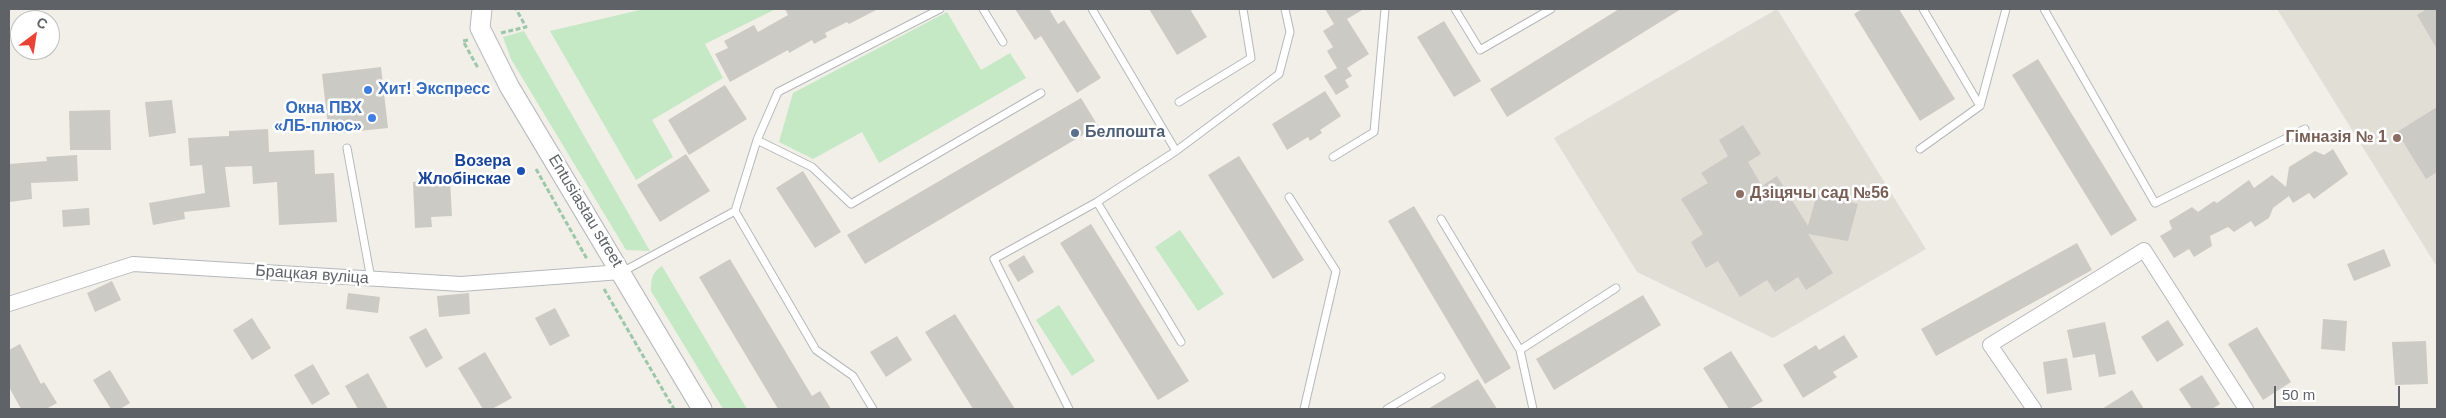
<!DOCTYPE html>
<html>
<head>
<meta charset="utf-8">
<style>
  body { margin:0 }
  #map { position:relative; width:2446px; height:418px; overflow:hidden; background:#f1efe8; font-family:Helvetica,sans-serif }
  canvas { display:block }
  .frame { position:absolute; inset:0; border:10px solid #5f6368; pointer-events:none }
  .north { position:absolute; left:10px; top:10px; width:50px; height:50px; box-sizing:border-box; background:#fff; border:1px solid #bfc1c3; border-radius:50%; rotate:31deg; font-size:14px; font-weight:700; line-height:20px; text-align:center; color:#5f6368 }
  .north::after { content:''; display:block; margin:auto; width:18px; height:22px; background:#ea4335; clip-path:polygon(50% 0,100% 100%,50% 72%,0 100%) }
  .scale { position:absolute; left:2274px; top:386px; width:126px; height:22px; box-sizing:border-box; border:2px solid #5f6368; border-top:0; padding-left:6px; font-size:15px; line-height:18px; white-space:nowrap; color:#5f6368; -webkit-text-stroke:4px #fff; paint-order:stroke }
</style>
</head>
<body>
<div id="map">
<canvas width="2446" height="418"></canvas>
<div class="frame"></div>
<div class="north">С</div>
<div class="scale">50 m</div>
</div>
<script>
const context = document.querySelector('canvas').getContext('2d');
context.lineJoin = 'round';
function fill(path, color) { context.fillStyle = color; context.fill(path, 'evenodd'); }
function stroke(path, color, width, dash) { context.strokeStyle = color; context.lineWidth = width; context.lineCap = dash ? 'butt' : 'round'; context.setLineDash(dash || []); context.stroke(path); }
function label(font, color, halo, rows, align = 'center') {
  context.font = font + ' Helvetica,sans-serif'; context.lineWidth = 5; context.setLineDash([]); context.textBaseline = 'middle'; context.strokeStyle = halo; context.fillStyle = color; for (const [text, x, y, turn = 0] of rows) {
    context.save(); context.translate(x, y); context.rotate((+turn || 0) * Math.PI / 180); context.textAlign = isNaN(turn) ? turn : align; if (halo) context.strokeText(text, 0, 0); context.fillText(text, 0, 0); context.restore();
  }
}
fill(new Path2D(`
  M1777,9L1926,249L1773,338L1637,272L1554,138Z
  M2277,9H2437V267Z`), '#e1ded6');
fill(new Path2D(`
  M644,9H776L705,44L723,78L652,120L673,157L636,180L550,31Z
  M947,12L981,70L1010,53L1026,78L879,163L862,132L813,159L779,142L793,93Z
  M524,31L650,251L626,250L511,59L503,37Z
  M1180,230L1224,294L1198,311L1155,247Z
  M662,266L747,409H723L651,291C651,279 652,272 662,266Z
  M1059,305L1095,361L1072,376L1036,320Z`), '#c5e8c5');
fill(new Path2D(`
  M785,9H878L849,24L847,22L825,33L827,37L814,44L812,40L789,53L788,50L730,82L715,54L728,48L724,41L754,25L758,32L788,15Z
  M1015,9H1049L1058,24L1064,20L1101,78L1077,93L1041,36L1035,40Z
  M1149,9H1190L1207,37L1177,55Z
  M1325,9H1364L1347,19L1369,54L1347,68L1352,76L1345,80L1349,87L1336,95L1324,76L1337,68L1327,51L1333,47L1323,31L1334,24Z
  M1619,9H1681L1507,117L1490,89Z
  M1862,9H1899L1955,99L1920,121L1854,14Z
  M2427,9H2437V49L2417,15Z
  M1444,21L1481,81L1454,97L1417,37Z
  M2038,59L2137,220L2111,236L2012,75Z
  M381,67L388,128L329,134L322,74Z
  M725,85L747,119L689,155L668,120Z
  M1325,91L1341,116L1320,130L1322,133L1310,141L1308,137L1287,150L1272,124Z
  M1081,98L1098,126L865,264L847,235Z
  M172,100L176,133L149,137L145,102Z
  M2437,107V172L2426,179L2397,132Z
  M110,110L111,150H70L69,111Z
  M1743,125L1761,154L1748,162L1762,186L1777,176L1808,226L1817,194L1858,204L1848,241L1808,234L1833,273L1806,290L1798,277L1775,292L1767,280L1740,297L1718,261L1706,268L1691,242L1703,234L1681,199L1708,183L1701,173L1728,156L1719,140Z
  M268,129L269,152L314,150L315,174L334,173L337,222L279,225L277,182L253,184L252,166L225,167L230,207L184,212L185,219L153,225L149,203L205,193L202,165L190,166L188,138L229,136V131Z
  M2333,149L2348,174L2314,199L2309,193L2293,203L2289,196L2273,208L2269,218L2255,227L2251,221L2234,232L2228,227L2210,236L2212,246L2194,257L2189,249L2174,258L2160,236L2172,229L2169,221L2192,207L2198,212L2214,201L2217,203L2249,180L2254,188L2272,175L2286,187L2289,167L2315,151L2324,155Z
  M686,154L710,191L660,222L637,185Z
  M77,155L78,181L31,183L32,199L9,202V164L47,161L46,157Z
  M1239,156L1304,260L1273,279L1208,175Z
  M803,171L841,232L815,248L776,188Z
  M450,180L452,216L431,217L432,227L415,228L413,182Z
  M1414,206L1511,368L1485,384L1388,221Z
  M89,208L90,225L63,227L62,210Z
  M1091,224L1189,381L1158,400L1060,243Z
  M2077,243L2092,270L1936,356L1921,329Z
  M2384,249L2391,266L2354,281L2347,264Z
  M1024,255L1034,272L1018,282L1008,265Z
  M730,259L812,396L820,391L831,409H778L699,277Z
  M112,281L121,300L95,312L87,293Z
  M348,293L380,297L378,313L346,309Z
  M469,293L470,314L439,317L437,296Z
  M1643,295L1661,325L1554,390L1536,359Z
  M555,308L570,336L550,346L535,318Z
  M955,314L1015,409H973L925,332Z
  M252,318L271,348L252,360L233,330Z
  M2323,319L2347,321L2345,351L2321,349Z
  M2168,320L2184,345L2157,362L2141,337Z
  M2105,322L2116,374L2099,377L2095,354L2073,358L2067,330Z
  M2257,327L2291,382L2263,400L2228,344Z
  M426,328L443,358L426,368L409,337Z
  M1844,335L1858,357L1833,372L1837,377L1803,398L1783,365L1816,345L1819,350Z
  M897,336L912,360L886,377L870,352Z
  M2426,341L2428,384L2395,385L2392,342Z
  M20,344L41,384L44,382L57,403L46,409H21L9,387V350Z
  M1731,351L1763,401L1749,409H1729L1703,368Z
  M485,352L512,398L492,409H483L458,368Z
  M2067,358L2072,390L2047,394L2043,362Z
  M313,364L330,394L312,405L294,375Z
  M110,370L130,403L120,409H111L93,380Z
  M368,373L388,409H358L345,386Z
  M2202,375L2220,404L2212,409H2192L2179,389Z
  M1478,379L1497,409H1428Z
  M2132,390L2144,409H2102Z`), '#cccac5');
const service = new Path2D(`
  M983,9L1003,42
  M1455,9L1480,50L1551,9
  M1923,9L1980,106L2006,9
  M2044,9L2155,203L2305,129
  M1179,102L1251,58L1243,9
  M757,140L778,92L940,9
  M347,148L371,279
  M1920,149L1980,106
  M1176,151L1279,74L1290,32L1285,9
  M1333,157L1374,132L1385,9
  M1289,197L1336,271L1304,409
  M1097,202L1181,342
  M735,211L816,350L853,376L873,409
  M1441,219L1520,350L1533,409
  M622,272L735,211L757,140L812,167L851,204L1041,93
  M1520,350L1616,288
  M1069,409L994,259L1097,202L1176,151L1092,9
  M1387,409L1441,377`);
const minor = new Path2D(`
  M9,304L133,264L461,284L621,272
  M2034,409L1990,345L2144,250L2246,409`);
const secondary = new Path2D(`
  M482,9L480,28L509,86L702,409`);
stroke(service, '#b5b8bc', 9);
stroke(minor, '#b5b8bc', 16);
stroke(secondary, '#b6babf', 21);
stroke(new Path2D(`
  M501,33L526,27L516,9
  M468,40L463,41L478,68
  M536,169L587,259
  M604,289L674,409`), '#9cc7a9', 3, [5, 2.5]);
stroke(service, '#fff', 7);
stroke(minor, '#fff', 14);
stroke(secondary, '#fff', 19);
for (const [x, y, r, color] of [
  [368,90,5,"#3f7fe0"],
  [372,118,5,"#3f7fe0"],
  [1075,133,5,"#5c6f8a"],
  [2397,138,5,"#8d6e63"],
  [521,171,5,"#1a4fb4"],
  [1740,194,5,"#8d6e63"]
]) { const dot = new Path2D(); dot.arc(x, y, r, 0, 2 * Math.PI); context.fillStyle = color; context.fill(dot); stroke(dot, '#fff', 2); }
label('bold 16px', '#366cbe', '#fff', [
  ["Хит! Экспресс",378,90],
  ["Окна ПВХ",362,109,"right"],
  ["«ЛБ-плюс»",362,127,"right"]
], 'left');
label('bold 16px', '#4e5e75', '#fff', [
  ["Белпошта",1085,133]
], 'left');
label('bold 16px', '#785e54', '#fff', [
  ["Гімназія № 1",2387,138],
  ["Дзіцячы сад №56",1750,194,"left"]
], 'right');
label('bold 16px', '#164399', '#fff', [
  ["Возера",511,162],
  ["Жлобінскае",511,180]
], 'right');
label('16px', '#5f6368', '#fff', [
  ["Entusiastau street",585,211,59],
  ["Брацкая вуліца",312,275,4]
]);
</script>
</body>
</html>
